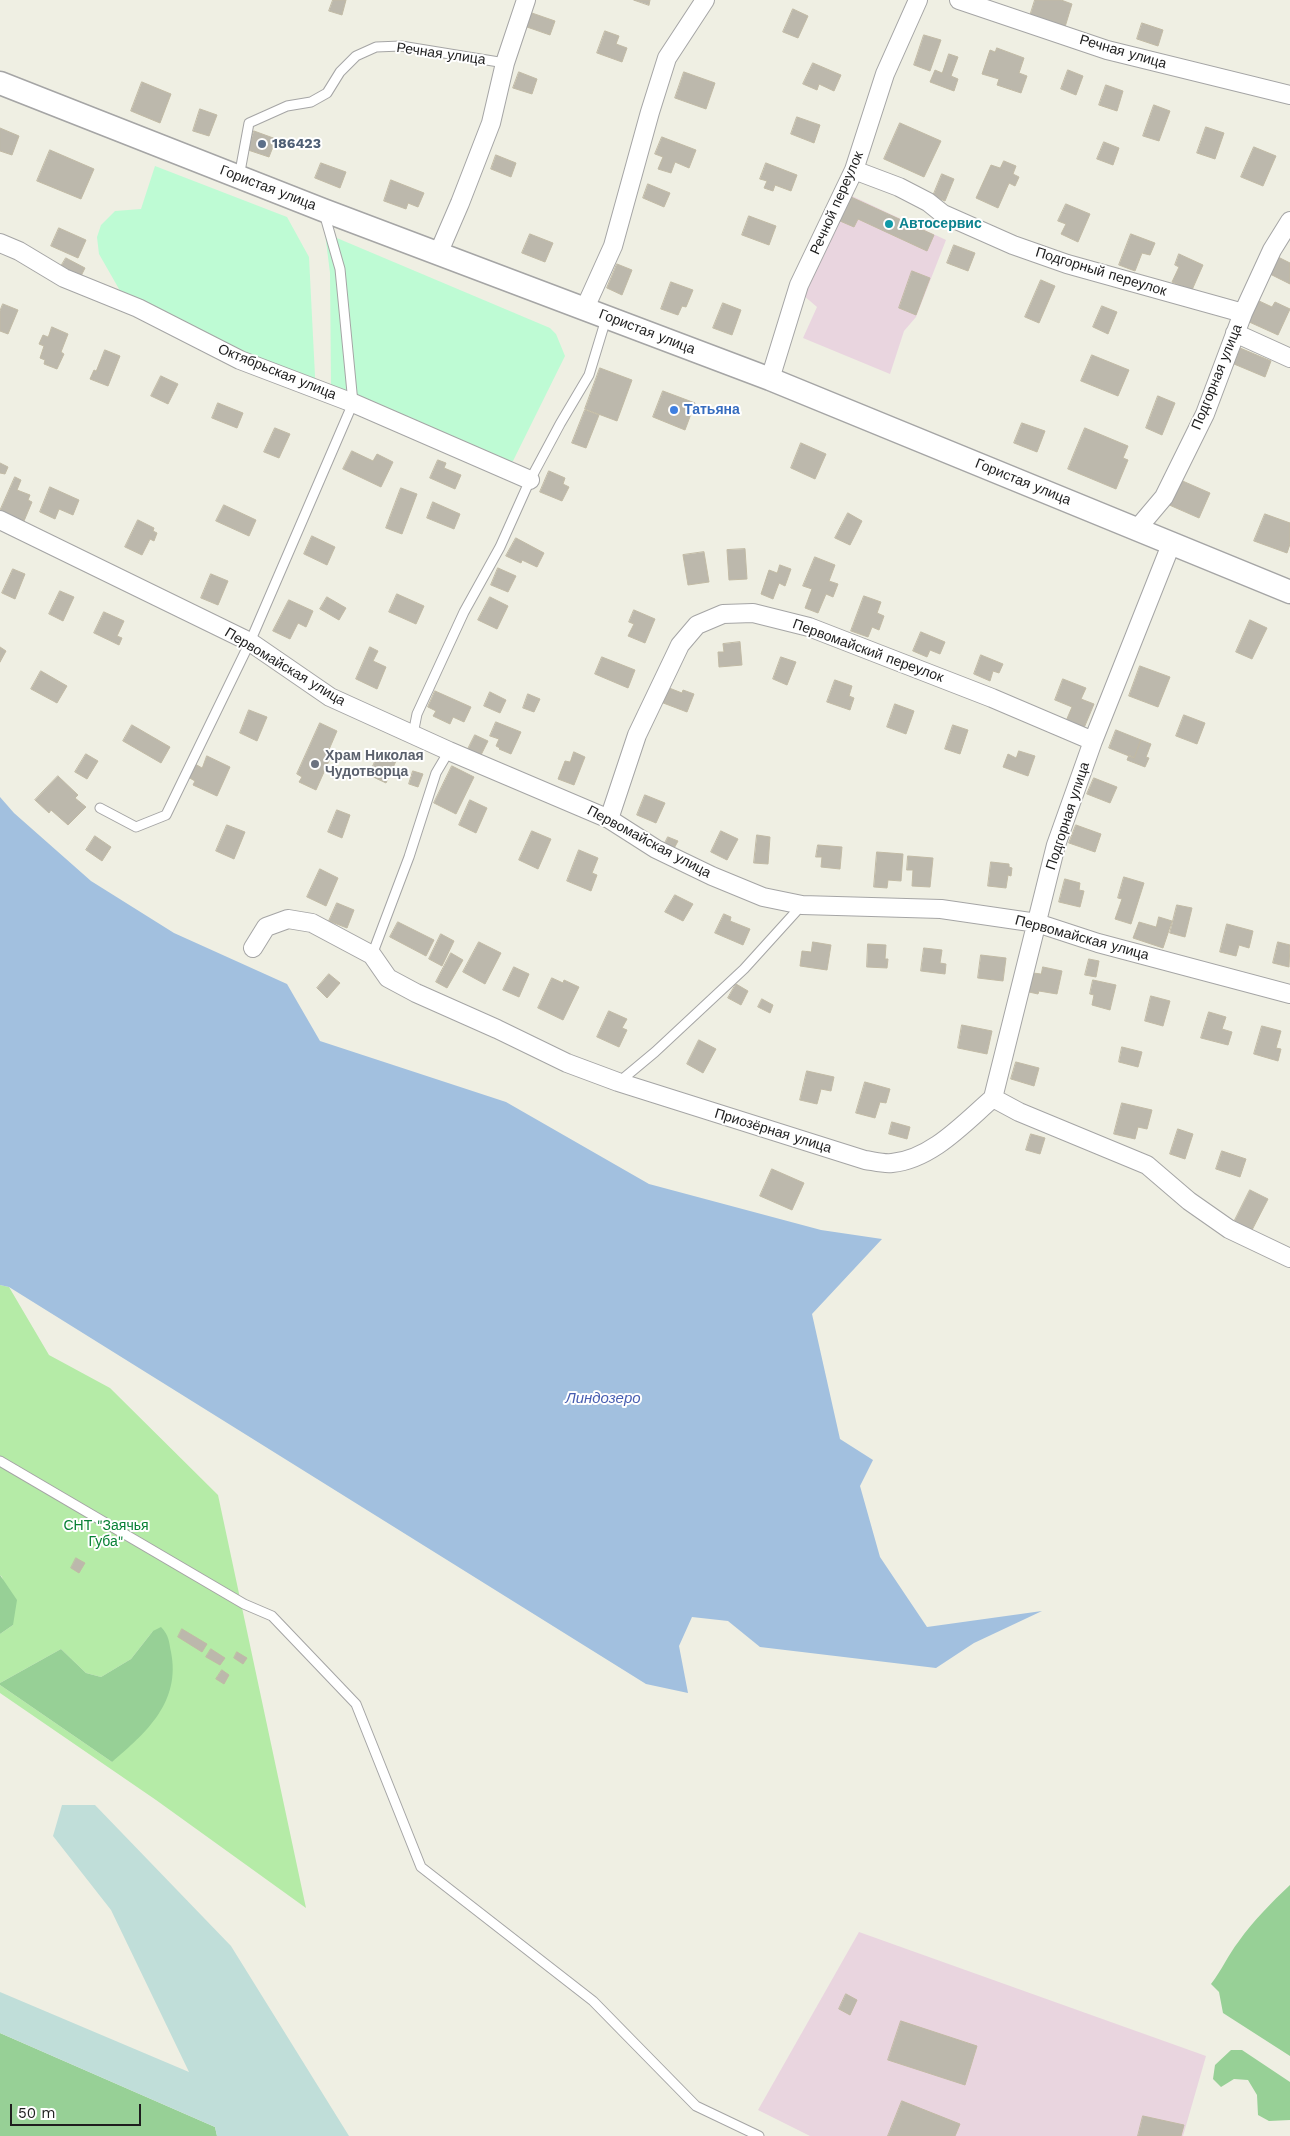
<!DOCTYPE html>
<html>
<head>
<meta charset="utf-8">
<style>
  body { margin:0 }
  #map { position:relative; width:1290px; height:2136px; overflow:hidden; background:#efefe3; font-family:"Work Sans",sans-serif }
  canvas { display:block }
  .scale { position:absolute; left:10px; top:2104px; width:131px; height:22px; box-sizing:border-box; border:2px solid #1e1e1e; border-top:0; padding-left:6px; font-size:15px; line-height:18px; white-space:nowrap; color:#1e1e1e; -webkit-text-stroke:4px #fff; paint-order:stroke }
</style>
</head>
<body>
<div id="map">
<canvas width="1290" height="2136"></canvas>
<div class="scale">50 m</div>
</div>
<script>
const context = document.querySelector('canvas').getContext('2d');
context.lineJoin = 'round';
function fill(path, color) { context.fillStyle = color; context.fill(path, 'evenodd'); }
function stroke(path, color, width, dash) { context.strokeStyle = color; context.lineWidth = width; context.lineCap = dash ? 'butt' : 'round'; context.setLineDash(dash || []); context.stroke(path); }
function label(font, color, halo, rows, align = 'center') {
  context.font = font + ' "Work Sans",sans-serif'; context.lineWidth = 4; context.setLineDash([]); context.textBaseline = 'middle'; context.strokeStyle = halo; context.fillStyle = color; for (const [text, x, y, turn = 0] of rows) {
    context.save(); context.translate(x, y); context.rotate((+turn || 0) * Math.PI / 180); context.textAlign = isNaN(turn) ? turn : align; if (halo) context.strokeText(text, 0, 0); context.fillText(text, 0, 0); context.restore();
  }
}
fill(new Path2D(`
  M850,195L946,240L916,317L904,331L890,374L803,338L817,307L803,295Z
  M859,1932L1206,2056L1183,2136H810L758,2110Z`), '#e9d5df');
fill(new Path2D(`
  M0,1285L9,1287L49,1355L110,1388L218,1495L306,1908L156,1800L0,1693V1685L112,1762L153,1631L131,1659L101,1677L86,1673L61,1649L0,1683V1634L13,1625L2,1577L0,1575Z`), '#b5eba7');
fill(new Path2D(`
  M0,1575L17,1600L13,1625L0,1634Z
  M161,1627C169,1635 169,1642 171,1652C181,1702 146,1733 112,1762L0,1685V1683L61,1649L86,1673L101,1677L131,1659L153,1631Z
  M1290,1885V2056L1223,2013L1219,1992L1211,1984C1222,1970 1228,1955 1239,1941C1253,1921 1272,1902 1290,1885Z
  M0,2033L215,2127L217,2136H0Z
  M1231,2050H1242L1290,2082V2120L1269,2121L1258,2115L1257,2095L1248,2080L1234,2079L1221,2087L1213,2079L1215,2065Z`), '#97d096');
fill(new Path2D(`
  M62,1805H95L231,1946L349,2136H217L215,2127L0,2033V1992L189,2072L111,1910L53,1836Z`), '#c0ded9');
fill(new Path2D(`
  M155,166L287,217L309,257L316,396L131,310L99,254L97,237L101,225L115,211L141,209Z
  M325,233L550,328L556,334L565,356L513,461L506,466L331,386L330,273Z`), '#befbd4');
fill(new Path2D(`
  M0,797L14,813L91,881L174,933L287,984L320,1041L506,1102L649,1184L821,1230L882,1239L812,1314L840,1439L873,1460L860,1486L880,1557L927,1627L1042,1611L974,1643L936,1668L760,1647L728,1621L692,1617L679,1646L688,1693L646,1684L9,1287L0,1285Z`), '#a2c0df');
const building = new Path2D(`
  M333,0H346L342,15L329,11Z
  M634,0H650L649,5Z
  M1035,0H1061L1072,4L1065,27L1030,16Z
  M793,9L808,16L798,38L783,32Z
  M529,12L555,21L550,35L524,26Z
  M1142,23L1163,30L1158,46L1137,39Z
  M605,31L619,36L616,44L627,48L622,62L597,53Z
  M924,35L941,40L930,71L914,65Z
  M997,48L1024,58L1019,73L1027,76L1021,93L997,85L999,79L982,74L990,50L995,52Z
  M949,54L958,57L951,76L958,79L954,91L930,82L935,70L942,73Z
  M813,63L841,75L834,91L819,84L817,90L803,84Z
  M1068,70L1083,76L1076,95L1061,89Z
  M519,72L537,79L532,94L513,88Z
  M684,72L715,83L706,109L675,98Z
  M142,82L171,94L160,123L131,111Z
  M1106,85L1123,91L1117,111L1099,105Z
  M1154,105L1170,111L1159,141L1143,136Z
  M200,109L217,115L209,136L193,131Z
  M797,117L820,125L814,143L791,134Z
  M900,123L941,141L924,177L884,159Z
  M1206,127L1224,133L1215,159L1197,153Z
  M0,128L19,136L12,155L0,151Z
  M254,131L276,139L269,157L248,150Z
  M662,137L696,150L689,168L675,162L671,173L658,169L663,157L655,154Z
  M1104,142L1119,148L1113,165L1097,159Z
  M1254,147L1276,156L1263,186L1241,177Z
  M50,150L94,169L81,199L37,181Z
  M496,155L516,163L511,177L491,169Z
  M1004,161L1016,166L1013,174L1019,177L1015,186L1009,183L998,208L976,198L991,165L1000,168Z
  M321,163L346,172L340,188L315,178Z
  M766,163L797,175L791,191L775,185L773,191L764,188L767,181L760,179Z
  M942,174L954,179L945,201L933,196Z
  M391,180L424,193L418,207L408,203L406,209L384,201Z
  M648,184L670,193L664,207L643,198Z
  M851,197L934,235L927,251L858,219L854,227L840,221Z
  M1066,204L1090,214L1078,242L1061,234L1066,224L1058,221Z
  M749,216L776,226L769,245L742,235Z
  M59,228L86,240L78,258L51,246Z
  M530,234L553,243L545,262L522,253Z
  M1131,234L1155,243L1150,255L1142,253L1135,271L1119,265Z
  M954,245L975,253L968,271L947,263Z
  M1179,254L1203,265L1192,290L1172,282L1179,267L1175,265Z
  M1278,257L1290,263V284L1270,274Z
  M66,258L85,268L80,278L60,268Z
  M617,264L632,270L622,295L607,288Z
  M912,271L930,278L916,315L899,308Z
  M1041,280L1055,286L1039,323L1025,317Z
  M671,282L693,290L686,307L682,306L678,315L661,309Z
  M1257,300L1272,307L1275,302L1290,309L1278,335L1247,321Z
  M723,303L741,310L732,335L713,328Z
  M3,304L18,310L8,334L0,331V311Z
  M1102,306L1117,312L1108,334L1093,327Z
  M52,327L68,334L61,352L64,354L57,369L44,364L45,360L40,358L44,346L39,344L43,335L48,337Z
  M1240,348L1271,361L1265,377L1234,364Z
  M105,350L120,356L108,386L90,379L94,370L96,371Z
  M1092,355L1129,370L1118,396L1081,381Z
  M600,368L632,380L617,421L585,409Z
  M161,376L178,384L168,404L151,396Z
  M663,391L695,403L685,430L653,417Z
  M1158,396L1175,403L1162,435L1146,428Z
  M218,403L243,413L237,428L212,418Z
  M585,410L599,415L586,448L572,443Z
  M1022,423L1045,431L1037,452L1014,443Z
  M275,428L290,434L279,458L264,452Z
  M1085,428L1128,446L1123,458L1128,460L1116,489L1068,469Z
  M801,443L826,454L815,479L791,468Z
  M352,451L373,461L377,454L393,462L381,487L343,469Z
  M438,460L446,463L444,468L461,475L455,489L430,478Z
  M0,463L8,467L5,474L0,473Z
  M549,471L565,478L563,484L569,487L562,501L540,492Z
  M15,477L21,480L17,490L30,495L28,500L32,502L24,521L0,511Z
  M1178,479L1210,493L1199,518L1167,504Z
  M50,487L79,500L73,515L59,509L55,519L40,512Z
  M401,488L417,494L402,534L386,528Z
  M433,502L460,514L454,529L427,518Z
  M224,505L256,520L249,536L216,521Z
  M848,513L862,521L850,545L835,538Z
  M1265,514L1290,523V544L1287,553L1254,541Z
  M138,520L154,528L153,531L157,533L154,541L150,539L142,555L125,547Z
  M312,536L335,547L327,565L304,554Z
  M516,538L544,553L537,567L522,560L521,563L506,556Z
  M745,549L747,579L729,580L727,550Z
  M704,552L709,582L688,585L683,555Z
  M815,557L835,565L829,581L838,584L833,597L826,594L818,613L805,608L812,589L803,586Z
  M780,565L791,569L785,586L779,583L773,599L761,594L769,570L777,573Z
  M498,568L516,576L508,592L491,585Z
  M13,569L25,574L15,599L2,593Z
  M211,574L228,581L218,605L201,598Z
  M60,591L74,597L63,621L49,614Z
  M397,594L424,606L416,624L389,612Z
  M864,596L881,602L877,613L884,616L879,630L872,627L868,637L851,631Z
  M327,597L346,608L339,620L320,609Z
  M490,597L508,606L497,629L478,620Z
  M289,600L313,611L306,627L298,623L290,639L273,631Z
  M634,610L655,619L645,643L628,636L634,624L629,622Z
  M104,612L124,621L117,636L122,638L119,645L94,633Z
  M1250,620L1267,628L1252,659L1236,652Z
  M921,632L945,642L940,654L930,650L927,657L913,651Z
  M740,642L742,665L719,667L718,652H724L723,644Z
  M0,647L6,651L0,662Z
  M370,647L378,651L373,661L386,667L377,689L356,679Z
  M981,655L1003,664L999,673L993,671L990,681L974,674Z
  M602,657L635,670L628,688L595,674Z
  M781,657L796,662L787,685L773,679Z
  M1140,666L1170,677L1158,707L1129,696Z
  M41,671L67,686L57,703L31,689Z
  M1063,679L1086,688L1081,699L1094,704L1084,728L1066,721L1072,707L1055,700Z
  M835,680L852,686L849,696L854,698L850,710L827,702Z
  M664,686L682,693L683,690L694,694L687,712L658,701Z
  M435,691L471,707L464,722L453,717L450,724L433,716L436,711L428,707Z
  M490,692L506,700L500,713L484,706Z
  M528,694L540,699L534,712L523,708Z
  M895,704L914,711L906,734L887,727Z
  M249,710L267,717L257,741L240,733Z
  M1184,715L1205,723L1197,744L1176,736Z
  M496,722L521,732L511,754L499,749L500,748L496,746L499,739L490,736Z
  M320,723L337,731L328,752L332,754L316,790L299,782L302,777L297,774Z
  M132,725L170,747L161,763L123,741Z
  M953,725L968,730L960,754L945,749Z
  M1116,730L1141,740L1134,758L1109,748Z
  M475,735L488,741L480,757L467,751Z
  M1141,740L1151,744L1146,757L1149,758L1145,767L1127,760L1129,755L1134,758Z
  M1019,751L1035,756L1028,776L1003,767L1008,754L1016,758Z
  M574,752L585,757L574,785L558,779L565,761L570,762Z
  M379,753L396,761L386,783L369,775Z
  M86,754L98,761L87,779L75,772Z
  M207,756L230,767L217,796L193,785L195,781L188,777L195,764L202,768Z
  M452,766L474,777L456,814L434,803Z
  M413,771L423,774L418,787L409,784Z
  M58,776L78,795L75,798L86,807L68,825L51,810L49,813L35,800Z
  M1094,778L1117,787L1110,803L1087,794Z
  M645,795L665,803L656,823L637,815Z
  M470,800L487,808L476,833L459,825Z
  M337,810L350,815L342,838L328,832Z
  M227,825L245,832L234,859L216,851Z
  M1076,825L1101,834L1095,852L1069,843Z
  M532,831L551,839L538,869L519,860Z
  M721,831L738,839L727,860L711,852Z
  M757,835L770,837L768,864L754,863Z
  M95,836L111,847L102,861L86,850Z
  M668,837L678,841L671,854L662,849Z
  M818,845L842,847L840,869L821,867L822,857H816Z
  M579,850L598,858L592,873L597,875L591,891L567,881Z
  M877,852L903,854L901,881L888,880L887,888L874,887Z
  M908,856L933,858L930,887L912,886L913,870H907Z
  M991,862L1009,864V867L1012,868L1011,876L1008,875L1006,888L988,886Z
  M320,869L338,878L326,906L307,897Z
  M1124,877L1144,883L1131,924L1115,919L1122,899L1118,898Z
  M1065,879L1080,883L1079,890L1084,891L1080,907L1059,902Z
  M675,895L693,904L683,921L665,912Z
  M337,903L354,910L347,928L329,921Z
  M1177,905L1192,908L1185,937L1170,933Z
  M724,914L731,917L730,921L750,929L743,945L715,933Z
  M1159,917L1172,921L1163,948L1133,938L1139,922L1156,927Z
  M398,922L434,940L426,956L390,937Z
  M1227,924L1253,931L1249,948L1239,945L1236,956L1220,952Z
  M441,934L454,941L442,966L429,959Z
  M479,942L501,953L485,984L463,972Z
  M813,942L831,945L827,970L800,966L802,951L811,952Z
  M1278,942L1290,945L1289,967L1273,963Z
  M868,944L886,945L885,959H888L887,968L867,967Z
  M924,948L942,950L940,963L946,964L945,974L921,971Z
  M451,953L463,960L447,988L436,982Z
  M981,955L1006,958L1003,981L978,978Z
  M1089,959L1099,961L1096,977L1085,975Z
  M514,967L529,974L519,997L503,990Z
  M1043,967L1062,971L1057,994L1039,991L1038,994L1029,992L1033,973L1041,974Z
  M329,974L340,983L327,998L317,988Z
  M552,978L563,983L564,980L579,987L563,1020L538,1008Z
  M1093,980L1116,985L1110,1010L1092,1005L1094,995L1090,994Z
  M736,984L748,991L741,1005L728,998Z
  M1151,996L1170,1001L1163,1026L1145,1021Z
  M762,999L773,1005L770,1013L758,1007Z
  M609,1011L627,1019L622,1028L627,1030L619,1047L597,1037Z
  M1209,1012L1226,1017L1222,1029L1232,1032L1228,1045L1201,1038Z
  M962,1025L992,1031L987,1054L958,1048Z
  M1262,1026L1281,1031L1276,1048L1281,1049L1278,1061L1254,1054Z
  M699,1040L716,1049L703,1073L687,1064Z
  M1122,1047L1142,1052L1138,1067L1119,1062Z
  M1016,1062L1039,1068L1034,1086L1011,1079Z
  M807,1071L834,1077L831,1091L821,1089L817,1104L800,1100Z
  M865,1082L890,1089L886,1103L880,1102L875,1118L856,1113Z
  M1122,1103L1152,1110L1147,1129L1138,1127L1135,1139L1114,1134Z
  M892,1122L910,1127L907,1139L889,1134Z
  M1178,1129L1193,1134L1185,1159L1170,1154Z
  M1031,1134L1045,1138L1040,1154L1026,1150Z
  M1222,1151L1246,1159L1240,1177L1216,1169Z
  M772,1169L804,1183L792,1210L760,1196Z
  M1250,1190L1268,1199L1251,1232L1233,1224Z
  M76,1558L85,1563L79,1573L71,1568Z
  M182,1629L207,1644L202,1652L178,1637Z
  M211,1649L225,1658L220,1665L206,1657Z
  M237,1652L247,1658L243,1664L234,1658Z
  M222,1670L229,1675L224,1684L216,1679Z
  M846,1994L857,2000L850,2015L839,2009Z
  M901,2021L977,2046L965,2085L888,2060Z
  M902,2101L960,2124L955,2136H888Z
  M1143,2116L1184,2125L1181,2136H1138Z`);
fill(building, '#bcb8ac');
stroke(building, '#c1baa5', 1);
const service = new Path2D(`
  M239,177L249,123L287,106L311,102L327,93L340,72L356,56L376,47L401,46L505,63
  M413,734L417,714L464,612L500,547L530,480L560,424L589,375L606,319
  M100,808L136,827L166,815L250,642L353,403L340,269L324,213
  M372,955L409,857L436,773L449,751
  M619,1082L655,1052L744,969L802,905
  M0,1461L244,1604L272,1616L356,1704L421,1867L593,2001L696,2106L759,2136`);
const minor = new Path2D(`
  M959,0L1107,50L1290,95
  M854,170L899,187L928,202L943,214L1013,245L1067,264L1243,313
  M0,243L19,251L64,278L138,308L240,360L353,403L530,480
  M438,254L460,203L491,123L505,63L526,0
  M585,308L613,246L650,112L667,58L705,0
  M1235,333L1290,358
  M770,379L799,285L854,170L885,74L918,0
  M0,520L250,642L330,697L449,751L609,819L656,849L712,876L763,897L802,905L941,909L1037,923L1098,943L1290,994
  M1137,529L1164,497L1205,414L1243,313L1272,250L1290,221
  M609,819L637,735L680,645L697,625L723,614L753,613L809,627L992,698L1093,741
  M253,948L266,927L288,919L312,923L372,955L388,978L416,993L497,1029L567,1063L618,1082L865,1160C873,1161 883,1164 892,1163C932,1159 964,1123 993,1098
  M993,1098L1056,845L1093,741L1172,542
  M993,1098L1019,1112L1147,1165L1189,1201L1229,1229L1290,1258`);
const tertiary = new Path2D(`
  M0,83L323,210L770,379L1290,592`);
stroke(service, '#a5a5a5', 11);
stroke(minor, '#a5a5a5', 20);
stroke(tertiary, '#a5a5a5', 25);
stroke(service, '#fff', 9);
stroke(minor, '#fff', 18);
stroke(tertiary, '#fff', 22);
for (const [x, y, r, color] of [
  [262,144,5,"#5c6f8a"],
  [889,224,5,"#0f9aa8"],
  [674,410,5,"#3f7fe0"],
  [315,764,5,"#6b7280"]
]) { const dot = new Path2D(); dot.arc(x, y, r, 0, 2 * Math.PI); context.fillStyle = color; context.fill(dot); stroke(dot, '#fff', 2); }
label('14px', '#1e1e1e', '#fff', [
  ["Речная улица",1123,52,16],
  ["Речная улица",441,54,8],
  ["Гористая улица",268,188,21],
  ["Речной переулок",837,203,-66],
  ["Подгорный переулок",1101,272,17],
  ["Гористая улица",647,332,21],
  ["Октябрьская улица",277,372,22],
  ["Подгорная улица",1217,377,-68],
  ["Гористая улица",1023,482,22],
  ["Первомайский переулок",868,651,20],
  ["Первомайская улица",285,667,31],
  ["Подгорная улица",1068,816,-72],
  ["Первомайская улица",649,842,28],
  ["Первомайская улица",1082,938,15],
  ["Приозёрная улица",773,1131,17]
]);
label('bold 14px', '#4e5e75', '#fff', [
  ["186423",272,144]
], 'left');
label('bold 14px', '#0d838f', '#fff', [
  ["Автосервис",899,224]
], 'left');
label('bold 14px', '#366cbe', '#fff', [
  ["Татьяна",684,410]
], 'left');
label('bold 14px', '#5b616d', '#fff', [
  ["Храм Николая",325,756],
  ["Чудотворца",325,772]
], 'left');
label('14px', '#078034', '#fff', [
  ["СНТ \"Заячья",106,1526],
  ["Губа\"",106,1542]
]);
label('italic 15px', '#475eb1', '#fff', [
  ["Линдозеро",603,1399]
]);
</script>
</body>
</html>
